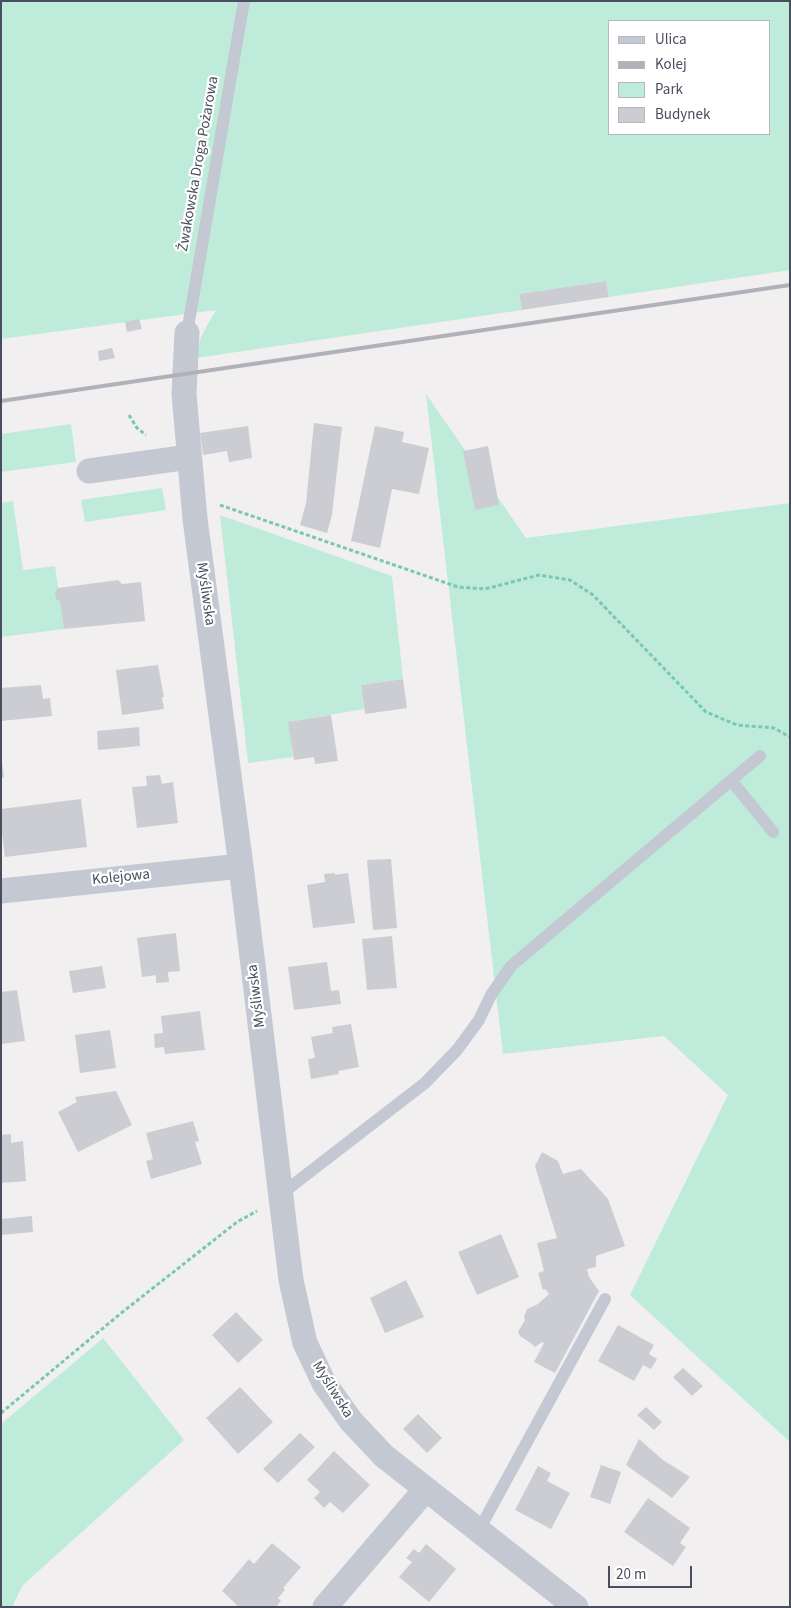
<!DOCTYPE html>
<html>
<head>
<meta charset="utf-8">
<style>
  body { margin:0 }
  #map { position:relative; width:791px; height:1608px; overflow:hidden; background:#f1efef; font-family:"Source Sans 3",sans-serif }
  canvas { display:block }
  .frame { position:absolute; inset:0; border:2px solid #484e5b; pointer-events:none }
  .legend { position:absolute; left:608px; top:20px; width:162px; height:115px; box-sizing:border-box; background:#fff; border:1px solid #b6b8bd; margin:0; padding:6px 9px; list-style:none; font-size:15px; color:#484e5b }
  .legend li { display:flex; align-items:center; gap:10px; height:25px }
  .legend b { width:25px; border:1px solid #b6b8bd }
  .scale { position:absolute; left:608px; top:1566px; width:84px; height:22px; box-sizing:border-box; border:2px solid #484e5b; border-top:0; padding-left:6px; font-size:15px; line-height:18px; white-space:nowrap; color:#484e5b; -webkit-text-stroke:4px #fff; paint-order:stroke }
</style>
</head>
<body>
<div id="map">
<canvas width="791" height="1608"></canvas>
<div class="frame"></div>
<ul class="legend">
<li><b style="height:6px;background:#c3c8d3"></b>Ulica</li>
<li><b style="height:6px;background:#b1b2b9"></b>Kolej</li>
<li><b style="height:14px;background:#bfecda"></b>Park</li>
<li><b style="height:14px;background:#cccdd3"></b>Budynek</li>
</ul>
<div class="scale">20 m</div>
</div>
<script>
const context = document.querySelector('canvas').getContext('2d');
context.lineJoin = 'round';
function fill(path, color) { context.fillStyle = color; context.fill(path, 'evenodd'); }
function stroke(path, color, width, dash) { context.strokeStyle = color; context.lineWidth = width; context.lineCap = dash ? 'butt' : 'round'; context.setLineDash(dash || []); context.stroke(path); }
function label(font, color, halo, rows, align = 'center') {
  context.font = font + ' "Source Sans 3",sans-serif'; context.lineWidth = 4.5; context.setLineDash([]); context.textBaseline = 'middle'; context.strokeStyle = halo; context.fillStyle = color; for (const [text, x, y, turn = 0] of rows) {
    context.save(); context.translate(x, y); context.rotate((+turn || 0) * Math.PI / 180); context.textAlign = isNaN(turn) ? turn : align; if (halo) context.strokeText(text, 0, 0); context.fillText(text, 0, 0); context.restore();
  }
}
fill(new Path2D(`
  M1,1H790V270L609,297L606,281L519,294L522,310L196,358C200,334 205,330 216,310L1,339ZM610,21H770V134H610Z
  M426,394L526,538L790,503V1442L630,1295L728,1095L664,1036L503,1054Z
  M71,424L76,462L1,472V434Z
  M162,488L166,510L85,522L81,500Z
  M13,501L23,570L55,566L64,629L1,637V503Z
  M220,515L392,576L403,679L361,685L364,709L289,722L293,757L248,763Z
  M103,1338L184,1440L23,1585L12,1607H1V1424Z`), '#bfecda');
fill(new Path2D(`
  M606,281L609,297L522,310L519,294Z
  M139,319L142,329L127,332L125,322Z
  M112,348L115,358L99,361L98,351Z
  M314,423L342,427L332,515L327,533L300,525L306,503Z
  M248,426L252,458L229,462L227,451L203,455L200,433Z
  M375,426L404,432L402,442L429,448L419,494L392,489L380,548L351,541Z
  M488,446L499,505L475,510L463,451Z
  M118,580L122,584L141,582L145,621L64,629L60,602L56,599L55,592L58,588Z
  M158,665L164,697H162L164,709L122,715L116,670Z
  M403,679L407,708L365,714L361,685Z
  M41,685L43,699L50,698L52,716L1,721V688Z
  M331,715L338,761L315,764L314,757L294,760L288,722Z
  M139,727L140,746L98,750L97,731Z
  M2,762L4,777L1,778V763Z
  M160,775L162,784L173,782L178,823L137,828L132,787L147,786L146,776Z
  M81,799L87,847L5,857L1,826V809Z
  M391,859L397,928L373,930L367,860Z
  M335,873V875L348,873L355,923L313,928L307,885L325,882L324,874Z
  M176,933L180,971L168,972L169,982L156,983V975L142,977L137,938Z
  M392,936L397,988L367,990L362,939Z
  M327,962L331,991L339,990L341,1004L294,1010L288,967Z
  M102,966L106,988L73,993L69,971Z
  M17,990L25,1041L1,1044V992Z
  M200,1011L205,1050L165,1054L164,1047L155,1048L154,1034L163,1033L161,1016Z
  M351,1024L359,1067L338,1071L339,1074L311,1079L308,1059L315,1058L311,1037L333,1033L332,1027Z
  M110,1030L116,1068L80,1073L75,1035Z
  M116,1091L132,1125L78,1152L58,1112L77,1102L75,1097Z
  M193,1121L199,1141L195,1142L202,1164L151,1179L146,1161L153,1159L146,1133Z
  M11,1134V1143L23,1141L26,1181L1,1183V1135Z
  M542,1152L558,1161L563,1174L581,1169L608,1199L625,1246L596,1256V1267L587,1269L589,1277L599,1291L555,1373L534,1362L544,1343L542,1342L535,1347L532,1344L520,1336L518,1332L525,1320L524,1317L527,1309L538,1304L549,1294L545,1289L543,1290L538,1273L544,1271L537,1243L557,1238L535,1166Z
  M32,1216L33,1232L1,1235V1219Z
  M501,1234L519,1277L477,1295L458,1252Z
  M406,1280L424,1317L385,1333L370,1298Z
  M236,1312L263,1340L238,1363L212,1335Z
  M618,1325L654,1345L649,1354L657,1359L651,1369L643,1365L634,1381L598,1361Z
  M683,1368L703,1386L692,1396L673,1377Z
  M240,1387L273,1422L238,1454L206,1418Z
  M646,1407L662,1422L654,1430L637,1415Z
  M418,1414L442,1438L427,1453L403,1429Z
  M300,1433L315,1447L278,1483L263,1469Z
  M639,1439L663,1460L690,1477L672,1498L626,1465Z
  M334,1451L370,1485L343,1513L330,1502L324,1508L314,1498L320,1492L307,1480Z
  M601,1465L621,1472L610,1504L590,1497Z
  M538,1466L551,1473L547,1481L570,1493L551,1529L515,1510Z
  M648,1498L690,1528L680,1543L686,1547L673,1566L624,1532Z
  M272,1543L301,1567L283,1588L285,1590L278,1598L281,1601L276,1607H235L237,1605L222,1591L249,1559L254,1564Z
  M426,1544L456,1569L429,1602L399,1577L412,1562L406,1558L414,1549L419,1553Z`), '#cccdd3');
stroke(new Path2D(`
  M129,415L137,428L146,435
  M220,505L458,587L485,589L539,575L570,580L593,595L706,712L737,725L774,728L790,737
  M1,1413L120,1314L237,1222L257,1211`), '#79c8b1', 3, [4, 2.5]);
stroke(new Path2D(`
  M187,333L244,1
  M731,780L773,832
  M280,1195L425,1083L457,1050L479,1020L491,995L511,966L760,756
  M479,1530L605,1299`), '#c3c8d3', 12);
stroke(new Path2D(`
  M187,333L184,394L195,519L241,866L291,1280L305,1343L324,1383L351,1421L384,1456L576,1607
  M89,471L189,457
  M1,891L241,866
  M325,1607L426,1489`), '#c3c8d3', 25);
stroke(new Path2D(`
  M1,401L790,285`), '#b1b2b9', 4);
label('15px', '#484e5b', '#fff', [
  ["Żwakowska Droga Pożarowa",199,164,-80],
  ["Myśliwska",205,594,82],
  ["Kolejowa",121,878,-6],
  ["Myśliwska",257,996,-97],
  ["Myśliwska",332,1390,58]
]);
</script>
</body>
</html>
